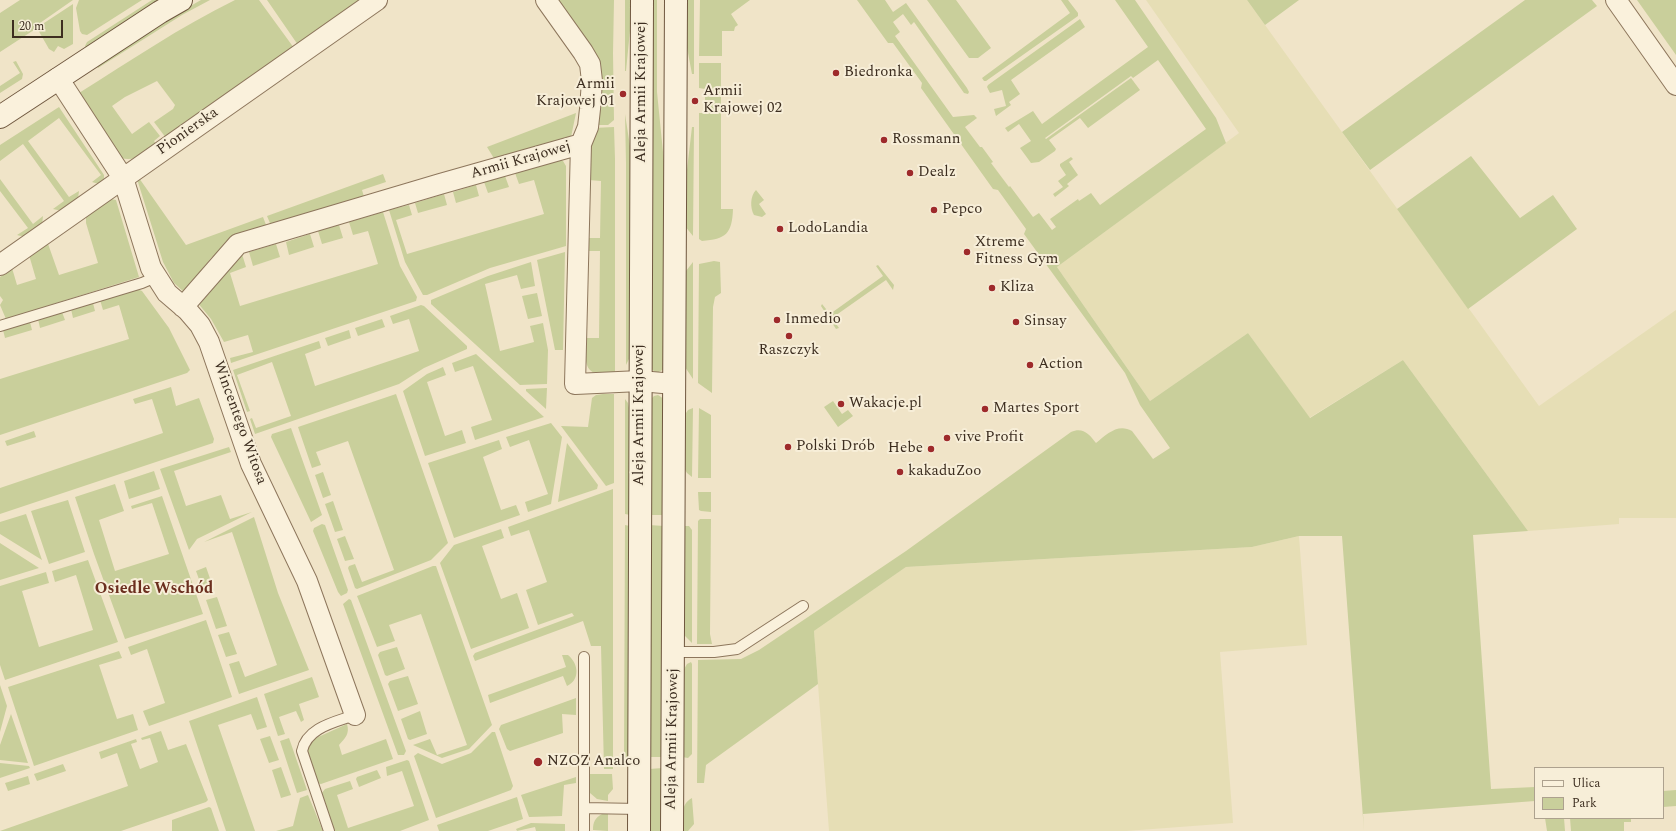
<!DOCTYPE html>
<html>
<head>
<meta charset="utf-8">
<style>
  body { margin:0 }
  #map { position:relative; width:1676px; height:831px; overflow:hidden; background:#f0e4c8; font-family:Spectral,serif }
  canvas { display:block }
  .legend { position:absolute; left:1534px; top:767px; width:130px; height:52px; box-sizing:border-box; background:#f7eed8; border:1px solid #ada18e; margin:0; padding:5px 7px; list-style:none; font-size:12px; color:#3d2e20 }
  .legend li { display:flex; align-items:center; gap:8px; height:20px }
  .legend b { width:20px; border:1px solid #ada18e }
  .scale { position:absolute; left:12px; top:20px; width:51px; height:18px; box-sizing:border-box; border:2px solid #3d2e20; border-top:0; padding-left:5px; font-size:12px; line-height:14px; white-space:nowrap; color:#3d2e20; -webkit-text-stroke:3px #f7eed8; paint-order:stroke }
</style>
</head>
<body>
<div id="map">
<canvas width="1676" height="831"></canvas>
<ul class="legend">
<li><b style="height:5px;background:#faf1dc"></b>Ulica</li>
<li><b style="height:11px;background:#c9cf9b"></b>Park</li>
</ul>
<div class="scale">20 m</div>
</div>
<script>
const context = document.querySelector('canvas').getContext('2d');
context.lineJoin = 'round';
function fill(path, color) { context.fillStyle = color; context.fill(path, 'evenodd'); }
function stroke(path, color, width, dash) { context.strokeStyle = color; context.lineWidth = width; context.lineCap = dash ? 'butt' : 'round'; context.setLineDash(dash || []); context.stroke(path); }
function label(font, color, halo, rows, align = 'center') {
  context.font = font + ' Spectral,serif'; context.lineWidth = 4; context.setLineDash([]); context.textBaseline = 'middle'; context.strokeStyle = halo; context.fillStyle = color; for (const [text, x, y, turn = 0] of rows) {
    context.save(); context.translate(x, y); context.rotate((+turn || 0) * Math.PI / 180); context.textAlign = isNaN(turn) ? turn : align; if (halo) context.strokeText(text, 0, 0); context.fillText(text, 0, 0); context.restore();
  }
}
fill(new Path2D(`
  M1146,0H1247L1539,406L1676,310V518H1619V524L1528,531L1403,360L1309,418L1248,333L1150,401L1057,267L1239,133Z
  M1299,536L1307,645L1220,652L1233,823L1126,831H829L814,631L906,567L1252,547Z`), '#e6deb5');
fill(new Path2D(`
  M20,0H73L40,23L38,27L73,4V44L64,49L58,46L54,52L49,49L37,28L0,52V13Z
  M79,0H142L87,35L82,34L80,31L76,8Z
  M152,0H162L86,49L85,46L87,42Z
  M201,0H210L182,15L98,68L96,65L164,21Z
  M235,0H259L294,48L166,138L154,122L173,109L175,105L157,81L125,97L112,106L132,134L149,122L160,136L154,141L157,145C145,153 136,162 121,158L79,93C130,61 180,27 235,0Z
  M267,0H362L298,45Z
  M558,0H614L613,53L614,120L608,125H594L600,88Z
  M625,0H633L626,71H625Z
  M652,0H657V92L665,172L664,369L657,373L651,369Z
  M685,0H694V74H692L685,37Z
  M700,0H750L731,14L738,25L735,27L734,31H722V56H699Z
  M857,0H885L893,12L906,3L967,88L969,92L968,94L964,93L914,22L911,25L903,14L893,22L900,32L895,36L953,117L974,115L977,118L965,127L980,147H982L993,162L991,163L1009,187L1010,186L1033,217L1039,213L1052,230L1056,227L1050,219L1078,199L1079,201L1091,193L1100,205L1206,129L1158,60L1133,78L1131,76L1045,138L1046,139L1131,78L1140,90L1088,128L1080,118L1049,140L1056,149L1055,151L1039,162L1031,163L1020,148L1031,141L1019,124L1008,132L1005,128L1033,111L1042,124L1148,47L1115,0H1135L1216,118L1226,143L1057,267L1150,401L1248,333L1310,418L1403,360L1528,531L1473,535L1491,789L1535,787V801L1363,814L1364,831L1342,536H1299L1252,547L906,567L814,631L818,684L706,765L704,783H697L698,660L741,659L759,650L906,551L1071,432C1083,427 1089,434 1096,443C1107,434 1118,423 1132,431L1153,459L1170,448L1140,405L1125,373L1024,234L1026,229L998,190L993,189L921,88L922,83L893,43H888Z
  M927,0H956L991,48L978,58H969Z
  M1061,0H1068L1078,13V16L986,81H984L982,78L1070,13Z
  M1247,0H1299L1265,25Z
  M1525,0H1592L1597,6L1370,170L1342,132Z
  M1637,0H1676V55Z
  M1080,19L1085,27L1011,80L1020,94L1009,102L1011,105L996,116L994,109L1006,106L1002,90L990,93L987,87L988,85Z
  M16,61L23,74L22,79L0,93V86L20,73L13,62Z
  M699,63H721V209H733C732,234 726,239 702,241L699,239V113H705V89L699,88Z
  M59,107L104,175V180L99,184L92,182L101,175L59,118L28,141L69,197L79,191L78,199L62,211L53,209L64,201L23,144L0,161V145Z
  M576,113L571,137L495,160L487,147Z
  M625,114L632,159L630,357L626,365V163Z
  M614,127L615,159V373C609,373 601,375 595,373C582,369 586,349 587,338H599L600,251H588V238H600L601,181L589,180V147L593,128Z
  M692,127H694L693,236L684,225L686,178Z
  M1471,156L1520,218L1553,195L1577,229L1468,309L1397,209Z
  M1071,157L1073,159L1069,162L1078,175L1067,184L1069,186L1055,197L1053,194L1063,187L1058,181L1066,175L1060,166V164Z
  M560,160L563,161L566,166V246L490,268L427,295H423L405,262L389,210L409,205L412,215L396,220L407,254L544,214L534,180L519,184L515,173Z
  M383,174L386,182L362,190L365,200L272,228L267,216Z
  M505,176L509,187L488,193L484,182Z
  M139,178L186,245L263,217L268,230L229,243L211,258L184,292L174,283L163,262L137,179Z
  M0,179L33,224L43,216L42,225C34,231 27,239 17,235L28,228L0,191Z
  M476,185L479,196L456,203L453,192Z
  M756,190L764,200L759,204L766,214L762,217L754,215C750,208 750,196 756,190Z
  M444,194L447,205L418,213L415,203Z
  M111,199L116,200L139,277L6,319L0,305L3,300L0,296V277L12,268L17,285L36,279L29,255L47,241L59,275L98,263L86,223V217Z
  M383,212L400,266L417,297L416,301L231,363L230,358L253,352L248,335L224,342L211,319L197,302L242,254L246,267L230,273L240,306L378,264L368,231L353,235L349,222Z
  M339,225L343,238L322,244L318,231Z
  M310,234L314,247L289,255L286,242Z
  M276,244L280,257L253,266L249,252Z
  M565,252L563,350H555L537,260Z
  M714,261L720,262L721,293L715,297L713,307L712,393L698,383L699,264Z
  M531,262L535,286L521,289L517,275L485,284L500,351L534,342L530,326L543,323L548,350L547,384L520,385L431,304V300L488,276Z
  M693,262V379L685,367L684,276L686,271Z
  M878,265L894,285L893,290L886,280L832,318L839,328L836,329L821,306L822,304L830,314L883,276L876,266Z
  M137,289L142,291L169,328L190,370L187,373L0,435V379L129,339L119,305L103,310L100,300Z
  M537,293L542,316L528,319L522,296Z
  M93,303L95,311L73,318L71,309Z
  M421,305L424,306L467,346V349L424,368L399,384L255,434L250,419L252,418L256,428L291,416L272,362L237,375L250,411L247,412L233,370L319,341L321,348L305,354L315,386L419,351L409,319L393,324L390,316Z
  M62,312L65,320L40,328L38,319Z
  M382,319L385,327L358,336L355,328Z
  M30,322L32,330L5,338L3,330Z
  M349,330L351,338L328,346L325,338Z
  M476,354L544,417L475,440L471,427L492,420L473,366L455,372L452,363Z
  M443,367L446,375L427,382L445,436L462,430L466,443L425,456L403,391L427,374Z
  M171,387L176,406L199,398L214,439L213,443L0,514V488L163,433L152,399L135,404L133,399Z
  M547,388L546,409L526,391V389Z
  M396,394L448,543L431,560L357,589L355,588L348,568L349,566L355,564L362,582L394,570L348,441L316,452L321,465L312,468L298,427Z
  M603,394H614V483L606,486L561,426L588,427L592,398L596,395Z
  M658,395L664,399V515H649L651,399L654,396Z
  M625,399L628,403L630,412V515L625,514Z
  M833,401L842,414L848,410L853,416L838,427L824,407Z
  M693,408L692,477L687,473L683,466L684,416L688,410Z
  M699,408L711,415V478H698Z
  M551,423L562,437L551,504L528,512L525,502L548,494L529,440L510,447L506,437Z
  M291,428L322,515L311,522L271,437L272,434Z
  M34,431L36,437L7,446L5,441Z
  M499,440L502,449L483,457L501,510L516,505L520,515L454,538L428,463Z
  M567,443L598,485L597,489L558,502Z
  M229,447L231,452L174,471L186,506L221,495L230,519L252,512L197,539L189,550L160,469Z
  M154,471L160,489L129,499L124,481Z
  M323,472L331,495L323,498L315,475Z
  M115,484L124,511L99,520L115,571L169,554L152,503L132,509L131,506L162,496L203,614L125,639L94,554L75,497Z
  M613,489V769H604L601,646H591L583,621L475,661L473,656L475,653L574,616L572,613L538,625L526,590L547,582L529,530L511,536L508,527Z
  M698,492H711V512L701,511L699,510Z
  M68,500L85,552L49,564L31,511Z
  M333,501L343,530L335,532L325,504Z
  M26,514L42,560L0,534V522Z
  M254,517L278,593L309,670L239,694L229,664L239,661L245,677L277,665L232,532L204,542Z
  M700,519H711L710,634L712,644H697L698,521Z
  M322,524L325,525L348,590L347,593L341,596L338,592L313,531L314,528Z
  M625,525L630,526V758H624Z
  M649,525L664,526L662,757H648Z
  M683,526H689L692,530V643L684,635Z
  M501,529L504,538L482,546L501,599L517,593L529,628L471,649L440,563L454,545Z
  M345,536L354,559L345,561L337,539Z
  M0,543L39,568L0,580Z
  M88,560L118,642L5,680L0,665V586L46,572L49,583L22,591L39,647L93,630L76,575L55,582L52,571Z
  M433,566H436L492,725L469,749L442,758L413,745L430,739L437,755L467,745L421,614L389,625L395,641L377,647L357,596Z
  M206,567L214,590L204,593L196,571Z
  M217,597L227,626L216,629L206,600Z
  M349,599L351,600L406,751L404,755H398L343,604Z
  M206,620L232,697L149,726L143,711L165,703L147,649L131,655L128,647Z
  M229,632L237,654L226,657L218,635Z
  M397,647L405,669L387,676L385,675L378,655L380,652Z
  M119,651L122,658L99,665L117,719L133,714L138,730L34,766L8,687Z
  M562,655H568C579,664 580,680 567,686L563,676L490,703L488,695L566,667Z
  M691,662L692,664V754L688,758L682,757L683,671L687,664Z
  M408,676L418,704L398,711L388,684L390,681Z
  M312,677L319,697L299,704L304,720L301,722L296,711L279,717L285,734L278,736L264,694Z
  M0,685L7,706L0,732Z
  M257,697L267,727L257,730L251,714L218,725L255,831H226L189,721Z
  M576,698V715L562,714L563,733L510,751L507,749L499,729L501,725Z
  M420,711L427,734L410,740L408,739L401,719Z
  M11,714L28,763L0,760V745Z
  M347,724C350,734 345,738 339,745L342,755L386,739L393,759L321,784L317,783L305,750L312,741L316,738Z
  M161,731L168,750L186,744L208,800L206,802L121,831H0L128,786L117,753L101,759L99,752L136,739L137,742L131,744L140,769L158,762L150,738L142,740L141,738Z
  M492,732H495L513,786L511,790L436,818L414,756L418,753L442,764L471,753Z
  M270,736L279,760L269,763L260,739Z
  M289,738L307,790L297,793L280,741Z
  M407,760L409,761L429,820L400,831H334L321,794L325,789L350,781L353,789L337,795L348,828L414,806L402,771L387,776L386,767Z
  M0,763L29,766L30,768L0,778Z
  M63,764L66,771L37,781L34,774Z
  M281,767L291,795L281,798L272,770Z
  M663,768L662,831H649V769Z
  M377,770L381,778L359,787L356,779L357,777Z
  M590,774H612L613,789L608,795V801L597,799L590,793Z
  M28,776L30,784L8,791L5,783Z
  M576,777V783L564,785L562,816L529,817L521,795Z
  M1676,790V806L1663,807V791Z
  M308,795L323,831H276L293,826L300,798Z
  M517,797L523,819L488,831H439L437,825Z
  M692,798L694,824L688,831H682C682,819 680,804 692,798Z
  M209,807L211,808L219,831H172V820Z
  M602,814H608V831L593,830C593,822 595,818 602,814Z
  M1545,818H1564L1565,831H1547Z
  M1570,818H1631V822H1624V831H1571Z
  M531,823L565,824V831H536L535,827L517,831L516,829Z`), '#c9cf9b');
const lane = new Path2D(`
  M0,326L142,283L156,277
  M674,652H714L737,649L803,606
  M584,657V831
  M584,808L639,809
  M329,831L302,751C307,727 336,722 355,715`);
const street = new Path2D(`
  M546,0L583,52L590,64L592,81L590,109L588,127L581,144L575,384L640,381L674,384
  M1616,0L1676,85
  M58,78L123,178L151,268L167,293L188,311L200,325L209,342L251,464L307,581L355,715
  M0,265L377,0
  M183,307L238,244L440,184L581,144`);
const secondary = new Path2D(`
  M0,117L160,12L181,0
  M639,831L642,0
  M672,831L676,0`);
stroke(lane, '#8d765c', 12);
stroke(street, '#8d765c', 22);
stroke(secondary, '#6f573f', 24);
stroke(lane, '#faf1dc', 10);
stroke(street, '#faf1dc', 20);
stroke(secondary, '#faf1dc', 22);
for (const [x, y, r, color] of [
  [836,73,4,"#9e2a2b"],
  [623,94,4,"#9e2a2b"],
  [695,101,4,"#9e2a2b"],
  [884,140,4,"#9e2a2b"],
  [910,173,4,"#9e2a2b"],
  [934,210,4,"#9e2a2b"],
  [780,229,4,"#9e2a2b"],
  [967,252,4,"#9e2a2b"],
  [992,288,4,"#9e2a2b"],
  [777,320,4,"#9e2a2b"],
  [1016,322,4,"#9e2a2b"],
  [789,336,4,"#9e2a2b"],
  [1030,365,4,"#9e2a2b"],
  [841,404,4,"#9e2a2b"],
  [985,409,4,"#9e2a2b"],
  [947,438,4,"#9e2a2b"],
  [788,447,4,"#9e2a2b"],
  [931,449,4,"#9e2a2b"],
  [900,472,4,"#9e2a2b"],
  [538,762,5,"#9e2a2b"]
]) { const dot = new Path2D(); dot.arc(x, y, r, 0, 2 * Math.PI); context.fillStyle = color; context.fill(dot); stroke(dot, '#f7eed8', 1.5); }
label('15px', '#3d2e20', '#f7eed8', [
  ["Biedronka",844,73],
  ["Armii",615,85,"right"],
  ["Krajowej 01",615,102,"right"],
  ["Armii",703,92],
  ["Krajowej 02",703,109],
  ["Rossmann",892,140],
  ["Dealz",918,173],
  ["Pepco",942,210],
  ["LodoLandia",788,229],
  ["Xtreme",975,243],
  ["Fitness Gym",975,260],
  ["Kliza",1000,288],
  ["Inmedio",785,320],
  ["Sinsay",1024,322],
  ["Raszczyk",789,351,"center"],
  ["Action",1038,365],
  ["Wakacje.pl",849,404],
  ["Martes Sport",993,409],
  ["vive Profit",955,438],
  ["Polski Drób",796,447],
  ["Hebe",923,449,"right"],
  ["kakaduZoo",908,472],
  ["NZOZ Analco",547,762]
], 'left');
label('15px', '#3d2e20', '#f7eed8', [
  ["Aleja Armii Krajowej",642,92,-90],
  ["Pionierska",188,132,-35],
  ["Armii Krajowej",521,161,-16],
  ["Aleja Armii Krajowej",640,415,-90],
  ["Wincentego Witosa",239,423,70],
  ["Aleja Armii Krajowej",673,739,-89]
]);
label('bold 16px', '#6b2e1e', '#f7eed8', [
  ["Osiedle Wschód",154,590]
]);
</script>
</body>
</html>
